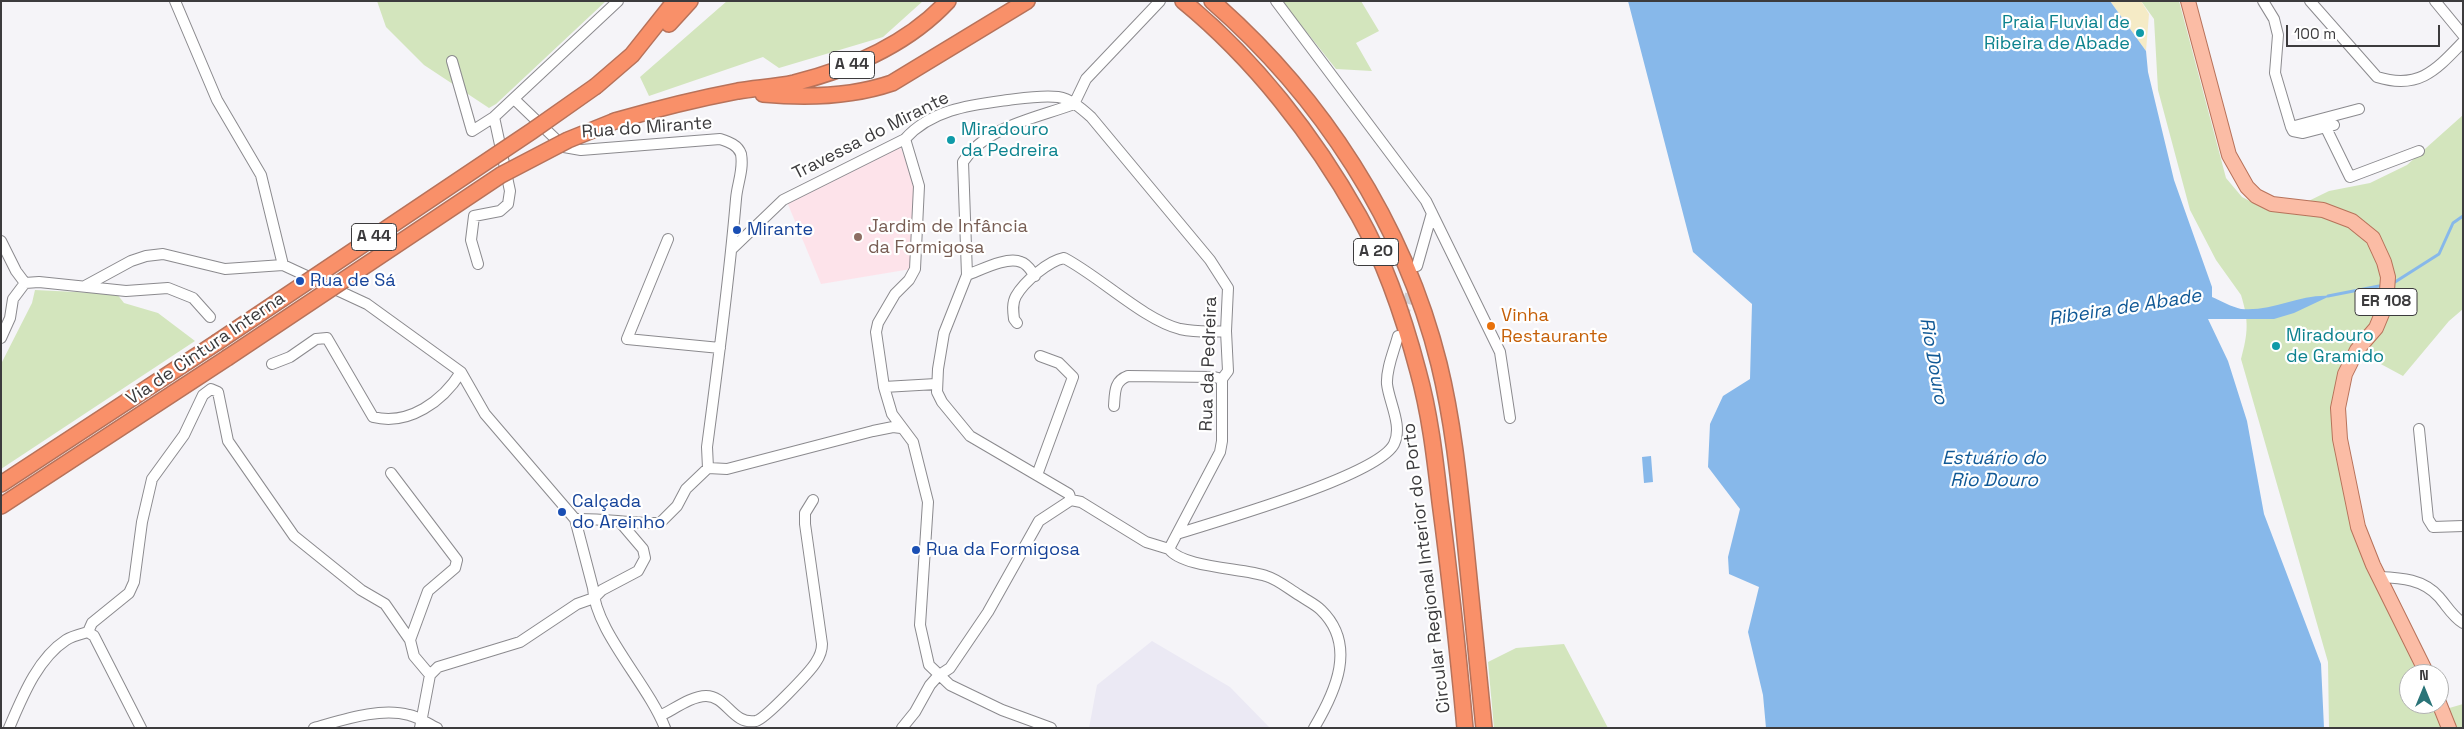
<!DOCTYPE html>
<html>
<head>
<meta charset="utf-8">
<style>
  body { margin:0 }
  #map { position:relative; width:2464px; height:729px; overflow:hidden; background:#f5f4f8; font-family:"Space Grotesk",sans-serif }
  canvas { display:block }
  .frame { position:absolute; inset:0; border:2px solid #3c3b3d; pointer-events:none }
  .north { position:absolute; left:2399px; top:664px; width:50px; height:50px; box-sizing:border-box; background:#fff; border:1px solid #b1b1b1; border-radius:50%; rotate:0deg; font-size:14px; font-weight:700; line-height:20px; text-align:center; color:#3c3b3d }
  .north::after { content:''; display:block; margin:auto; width:18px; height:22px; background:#2a7478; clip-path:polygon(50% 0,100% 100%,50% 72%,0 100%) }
  .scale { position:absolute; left:2286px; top:25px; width:154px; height:22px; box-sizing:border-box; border:2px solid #3c3b3d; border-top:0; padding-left:6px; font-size:15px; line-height:18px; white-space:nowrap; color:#3c3b3d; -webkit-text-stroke:4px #fff; paint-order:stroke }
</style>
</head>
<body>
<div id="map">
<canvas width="2464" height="729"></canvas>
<div class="frame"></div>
<div class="north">N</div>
<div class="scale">100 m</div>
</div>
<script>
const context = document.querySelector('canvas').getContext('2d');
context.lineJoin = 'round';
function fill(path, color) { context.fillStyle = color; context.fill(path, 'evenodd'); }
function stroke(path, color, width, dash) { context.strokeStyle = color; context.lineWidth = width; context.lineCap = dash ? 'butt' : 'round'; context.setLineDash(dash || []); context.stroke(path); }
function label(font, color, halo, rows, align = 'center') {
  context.font = font + ' "Space Grotesk",sans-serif'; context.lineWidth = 4.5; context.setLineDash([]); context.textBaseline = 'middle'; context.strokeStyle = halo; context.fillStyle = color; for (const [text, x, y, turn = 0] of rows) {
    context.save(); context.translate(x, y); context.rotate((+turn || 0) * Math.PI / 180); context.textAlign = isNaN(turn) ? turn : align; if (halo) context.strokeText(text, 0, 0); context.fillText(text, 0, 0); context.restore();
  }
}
fill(new Path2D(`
  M1152,641L1230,687L1270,728H1089L1097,685Z`), '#ebe9f4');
fill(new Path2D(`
  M900,146L915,182L911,269L821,284L787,202Z`), '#fde3ea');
fill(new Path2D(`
  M377,1H606L496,104L489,108L424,65L386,27Z
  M727,1H923L883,37L779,68L763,57L649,96L640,77Z
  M1282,1H1361L1379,31L1356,43L1372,71L1336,69Z
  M2141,1H2179L2226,178L2242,197L2267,210L2284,213L2329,191L2370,183L2407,165L2463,115V309L2449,321L2403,376L2351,348L2332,413L2358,536L2428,674H2409V704H2439V696L2446,709L2463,704V728H2329L2328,662L2241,359C2248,333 2249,321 2241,295L2216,260L2190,210L2158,90L2154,19Z
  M35,290L117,294L124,303L158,313L195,341L1,469V364L32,303Z
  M1564,644L1608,728H1494L1488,662L1516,648Z`), '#d3e5bd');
fill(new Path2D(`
  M2110,1H2141L2149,14L2146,51Z`), '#f5ebc6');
fill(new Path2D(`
  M1628,1H2110L2146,51L2148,72L2174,180L2212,287V297C2221,301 2232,307 2241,309C2272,312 2300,294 2330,296L2294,313L2274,319H2208L2228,361L2247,421L2264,514L2321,664L2324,728H1766L1763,695L1748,632L1759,587L1729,574L1728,557L1740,509L1708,467L1710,424L1723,396L1750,379L1752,304L1693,252Z
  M1651,456L1653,482L1644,483L1642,457Z`), '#87b8ea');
stroke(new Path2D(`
  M2395,282L2439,254L2453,223L2463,216
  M2328,296L2379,286`), '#87b8ea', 3);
stroke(new Path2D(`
  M1403,318L1413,284`), '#d0cfd3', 10, [10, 5]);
const minor = new Path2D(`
  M175,1L217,100L261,175L283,265
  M1276,1L1426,201L1500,352L1510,418
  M2263,1L2274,19L2278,35L2275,73L2291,127L2293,131L2303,133L2334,125
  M2310,1L2377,77C2419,90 2436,70 2463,42
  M2435,1L2463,35
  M452,61L472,131L494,117L618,1
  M514,99L564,147L581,150L720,139C729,142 738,145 741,154C744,170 737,184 736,199C729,282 718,364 707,447L708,468
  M1074,104L1086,79L1160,1
  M2291,127L2359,109
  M2326,128L2350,177L2419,151
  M905,139L919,186L915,269L909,280L895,294L878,323L876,332L884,387L892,414L913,442L928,502L920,625L929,665L950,685L1002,710L1051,728
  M668,239L627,339L720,348
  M1,241L16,271L25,283
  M733,248L783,200L905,139C932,109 971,105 1008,100C1024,98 1042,95 1058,97C1071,99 1082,109 1091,117L1210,260L1228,288L1226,331L1228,371L1222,379V441L1220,452L1169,549
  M478,264L471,240L474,216L500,211L508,204L510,191L494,117
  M283,265L367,304L461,372L485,414L575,519L593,588C595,631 648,684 665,728
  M1417,266L1432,213
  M967,275C981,270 1007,256 1021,262C1028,264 1031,271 1035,276
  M85,286L131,261L146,256L163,254L225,269L283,265
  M1017,323L1014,319C1013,311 1012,303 1016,296C1024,282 1048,261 1064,258C1099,276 1144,320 1180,329C1195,332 1210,332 1226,331
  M1,338L10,318L13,299L25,283L39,282L126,291L168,288L193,298L210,317
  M272,364L290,357L316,339L327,338L373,417C409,426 443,401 461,372
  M884,387L936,384
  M1114,406C1115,392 1114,381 1128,376L1214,377L1222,379
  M2419,429L2428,519L2433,527L2463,526
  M391,473L457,560L455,568L428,591L410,640
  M1037,475L1073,377L1059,363L1040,356
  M1071,500L1069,494L970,436L942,402L937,392L938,369L944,333L967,275L963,162C986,126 1037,118 1074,104
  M1071,500L1081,502L1146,542L1169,549
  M575,519C604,518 631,524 660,523L677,506L686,489L708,468L727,469L873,431L893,427L901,428
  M1177,534C1217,521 1378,476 1394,444C1403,426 1389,402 1387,384C1386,369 1394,351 1398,336
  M1169,549C1183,568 1243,568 1266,576C1277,579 1289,589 1299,595C1306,600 1315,604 1321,610C1357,645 1336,691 1314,728
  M2379,577C2402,578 2423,579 2439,597C2447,606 2452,616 2463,623
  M88,632L94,636L141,728
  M660,716C673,710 691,696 706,696C727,696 732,725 756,721C765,719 810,672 816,662C820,656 822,651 822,644L805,524V513L813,500
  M9,728C22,698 37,659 66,640C72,636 81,634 88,632L92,623L129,593L134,582L142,522L152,479L184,435L203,395L211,389L218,392L228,441L294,536L361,590L385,604L410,640L414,656L430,675
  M314,728C343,720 380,707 409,715C419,717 428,724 437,728
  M420,728L430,675L438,667L520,642L577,604L594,598L602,590L638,571L645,558L643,549L620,522
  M902,728L915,712L930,685L938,676L950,668L988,612L1039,521L1071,500`);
const major = new Path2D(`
  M2188,1L2229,155L2247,187L2256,196L2272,204L2323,210L2352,221L2373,238L2384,262L2388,277L2386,304L2376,328L2357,350L2345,374L2338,408L2340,439L2358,527L2373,565L2427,674
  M2439,703L2449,728`);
const highway = new Path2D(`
  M1183,1C1254,59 1314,136 1359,216C1386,264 1404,318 1418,371C1430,414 1435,459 1440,502C1450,577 1458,652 1465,728
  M1212,1C1321,96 1404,223 1439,364C1453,421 1459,481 1465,539C1471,602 1478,665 1484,728
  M669,24L690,1
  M596,86L632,55L675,1
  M763,94C806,98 851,97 892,83L1027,1
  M615,121C656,109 696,99 738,91C756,88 776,87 794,83C850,69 908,44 948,1
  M1,484L216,343
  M1,506L227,358`);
stroke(minor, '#8b8a8e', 12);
stroke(major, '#b7725a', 16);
stroke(highway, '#b7725a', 18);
stroke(minor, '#fff', 10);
stroke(major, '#fbbca5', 14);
stroke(highway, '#f99069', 15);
const highwayBridge = new Path2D(`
  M216,343L532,131L596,86
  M227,358L501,175L568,140L615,121`);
stroke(highwayBridge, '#b7725a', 18, []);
stroke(highwayBridge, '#f99069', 15);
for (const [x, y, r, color] of [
  [2140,33,5,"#0f9aa8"],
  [951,140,5,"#0f9aa8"],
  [737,230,5,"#1a4fb4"],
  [858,237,5,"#8d6e63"],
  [300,281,5,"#1a4fb4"],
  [1491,326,5,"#e8710a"],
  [2276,346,5,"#0f9aa8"],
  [562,512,5,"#1a4fb4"],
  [916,550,5,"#1a4fb4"]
]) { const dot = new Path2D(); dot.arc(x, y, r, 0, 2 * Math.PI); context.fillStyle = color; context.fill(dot); stroke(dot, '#fff', 2); }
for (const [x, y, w] of [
  [852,65,45],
  [374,237,45],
  [1376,252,45],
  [2386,302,62]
]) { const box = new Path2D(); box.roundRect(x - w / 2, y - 13.5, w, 27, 4); context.fillStyle = '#fff'; context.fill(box); stroke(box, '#3c3b3d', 1); }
label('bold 16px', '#3c3b3d', null, [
  ["A 44",852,65],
  ["A 44",374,237],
  ["A 20",1376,252],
  ["ER 108",2386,302]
]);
label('18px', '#0d838f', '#fff', [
  ["Praia Fluvial de",2130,23,"right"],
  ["Ribeira de Abade",2130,44,"right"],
  ["Miradouro",961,130],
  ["da Pedreira",961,151],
  ["Miradouro",2286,336],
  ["de Gramido",2286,357]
], 'left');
label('18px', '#3c3b3d', '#fff', [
  ["Rua do Mirante",647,128,-4],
  ["Travessa do Mirante",871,136,-27],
  ["Via de Cintura Interna",206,349,-34],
  ["Rua da Pedreira",1209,364,-88],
  ["Circular Regional Interior do Porto",1427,568,-97]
]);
label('18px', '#785e54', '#fff', [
  ["Jardim de Infância",868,227],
  ["da Formigosa",868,248]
], 'left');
label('18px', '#164399', '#fff', [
  ["Mirante",747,230],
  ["Rua de Sá",310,281],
  ["Calçada",572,502],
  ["do Areinho",572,523],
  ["Rua da Formigosa",926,550]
], 'left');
label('18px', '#c56008', '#fff', [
  ["Vinha",1501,316],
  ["Restaurante",1501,337]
], 'left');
label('italic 19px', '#115996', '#fff', [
  ["Ribeira de Abade",2125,308,-9],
  ["Rio Douro",1933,361,80],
  ["Estuário do",1994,459],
  ["Rio Douro",1994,481]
]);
</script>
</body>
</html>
